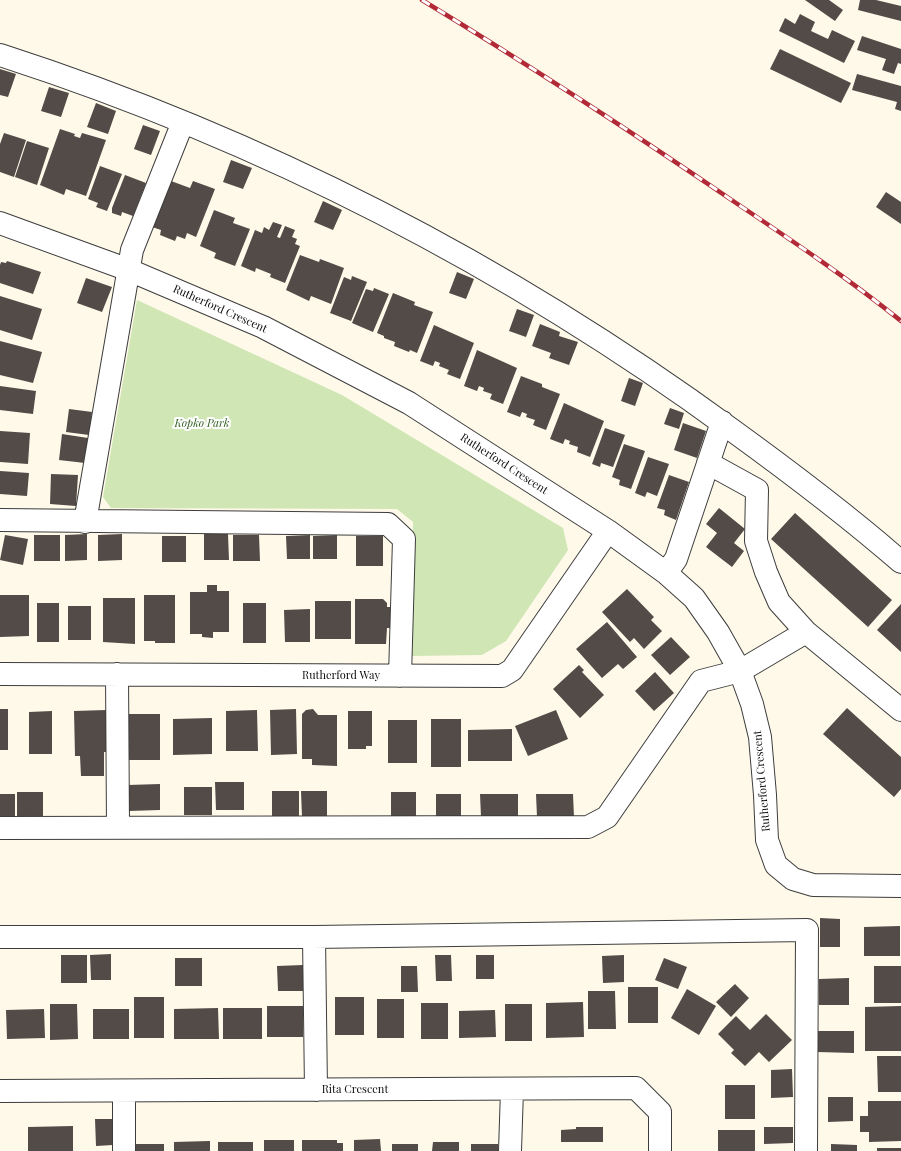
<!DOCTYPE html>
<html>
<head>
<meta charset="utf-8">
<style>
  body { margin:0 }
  canvas { display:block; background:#fef9e9 }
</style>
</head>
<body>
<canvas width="901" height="1151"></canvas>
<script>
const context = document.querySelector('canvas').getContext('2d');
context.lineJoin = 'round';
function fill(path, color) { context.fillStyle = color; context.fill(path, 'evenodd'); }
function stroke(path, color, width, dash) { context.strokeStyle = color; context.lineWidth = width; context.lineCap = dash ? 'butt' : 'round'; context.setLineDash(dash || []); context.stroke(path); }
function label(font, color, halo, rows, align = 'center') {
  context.font = font + ' "Playfair Display",serif'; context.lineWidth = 4; context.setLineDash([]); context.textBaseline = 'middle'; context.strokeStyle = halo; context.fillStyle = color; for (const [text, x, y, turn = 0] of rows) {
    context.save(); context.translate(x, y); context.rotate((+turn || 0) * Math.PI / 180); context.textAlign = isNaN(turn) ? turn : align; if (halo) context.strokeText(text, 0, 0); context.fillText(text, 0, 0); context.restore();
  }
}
fill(new Path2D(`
  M137,300L342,395L563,528L568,550L506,641L482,655L411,656L413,522L397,509L111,508L103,497Z`), '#d0e6b5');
fill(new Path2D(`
  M805,0H829L843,10L835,21Z
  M860,0H876L901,6V21L858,10Z
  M800,14L815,22L811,31L828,39L832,30L855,41L844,63L779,31L785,18L795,24Z
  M862,36L901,49V64L898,63L894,74L882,70L886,59L857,50Z
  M780,49L851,83L841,103L770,69Z
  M0,69L16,74L8,97L0,95Z
  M857,74L901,86V111L895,109L897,102L852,90Z
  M49,87L69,93L61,117L41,111Z
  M96,103L116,111L108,134L87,127Z
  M143,125L160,131L151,155L134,149Z
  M60,129L75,134L74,136L80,138L82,133L106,140L86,196L66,189L64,195L40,185Z
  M4,133L26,140L14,177L0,172V144Z
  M27,141L49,148L37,185L15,177Z
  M231,160L252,168L243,189L223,182Z
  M100,166L122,174L107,211L96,207L98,203L88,199Z
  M125,175L146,183L133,216L122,212L121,216L112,213V208Z
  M171,181L190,188L193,181L215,189L196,237L187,233L185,239L177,236L175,241L160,235L161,230L152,227Z
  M886,192L901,202V224L876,207Z
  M323,201L342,210L333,230L314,222Z
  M214,210L235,218L233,223L250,229L235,266L214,258L216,253L200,246Z
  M273,222L282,225L277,237L280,238L285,226L295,230L292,237L297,239L295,244L300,246L285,283L270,277L271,274L256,268L255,272L241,266L255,230L262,233L264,227L269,230Z
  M300,255L319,262L320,259L344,268L331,304L311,296L309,301L286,290Z
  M7,261L41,272L33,294L0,283V265L1,262L6,263Z
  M457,272L474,279L466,299L449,293Z
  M352,276L367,282L351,321L330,313L344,277L351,280Z
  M86,278L112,287L102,312L77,303Z
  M374,288L389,294L373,332L352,323L366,289L373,291Z
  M393,293L415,302L414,305L433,312L417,353L410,350L409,352L394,346L395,342L384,338V336L377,333Z
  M0,296L42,309L32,340L0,330Z
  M517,309L534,315L526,337L509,331Z
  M540,324L560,332L559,336L578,342L569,365L549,358L551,353L532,346Z
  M434,325L474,343L460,379L447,374L449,370L439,366L440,363L435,361L433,366L420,361Z
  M0,341L42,352L33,383L0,375Z
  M477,350L517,368L503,404L490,399L492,394L483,391L484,388L479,386L477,391L464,386Z
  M521,376L542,384V387L560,394L546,430L533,425L535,420L526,417L527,414L522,412L520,417L507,412Z
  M629,378L643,383L635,406L621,401Z
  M0,386L36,391L33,414L0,410Z
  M564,403L604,421L590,457L577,452L578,447L569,444L570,441L565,439L563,444L550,439Z
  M670,408L684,413L679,429L664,424Z
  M69,409L92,412L89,435L66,432Z
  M683,423L706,431L697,458L674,450Z
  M605,428L625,435L613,467L601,463L600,467L592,464Z
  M0,431L30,433L28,464L0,462Z
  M62,434L88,438L85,463L59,460Z
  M624,444L645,451L631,489L619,485L620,480L612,477Z
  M648,457L669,464L657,496L647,492L645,497L635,493Z
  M0,471L29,473L27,496L0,494Z
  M51,474L78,475L76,506L50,504Z
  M669,475L689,482L676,520L664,515L665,510L657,508Z
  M719,508L745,529L734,543L744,551L732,567L706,547L717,533L706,524Z
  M795,513L892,600L868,627L771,539Z
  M87,534V560L65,561V535Z
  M122,534V560L98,561V535Z
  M204,534H228L229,560H204Z
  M5,535L28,539L23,565L0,560Z
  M34,535H60V561H34Z
  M233,535H259L260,561H233Z
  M310,535V559H287L286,536Z
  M337,535V559H313V536Z
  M162,536H186V562H162Z
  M356,536H383V566H356Z
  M207,585H217V591H229V632H213V638L202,637V634H190V592H207Z
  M627,589L654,617L651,620L662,631L644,649L634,638L630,642L602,612Z
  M0,595H29V636L0,637Z
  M144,595H175V643H155V641H144Z
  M103,598H135V644L103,642Z
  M355,599H383L387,603V607H392V628H387L386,644H355Z
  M315,601H351V639H315Z
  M37,603H59V642H37Z
  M243,603H266V643H243Z
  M901,604V652L877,630Z
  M68,606H91V640H68Z
  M310,609V642H285L284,610Z
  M607,622L637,657L623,669L618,664L602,678L576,649Z
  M671,637L690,657L670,675L651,655Z
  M579,665L584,670L582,672L604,695L580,718L553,689Z
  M655,672L674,693L654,711L635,691Z
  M847,708L901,757V789L894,797L823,734Z
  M0,709H8V750H0Z
  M296,709L297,754L271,755L270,710Z
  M313,709L318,715H337V766L312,765V759H302V714L306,710Z
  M106,710V752H104V776H81L80,756H75L74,711Z
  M257,710L258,751H226V711Z
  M556,710L568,739L528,756L515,726Z
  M52,711V754H29V712Z
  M348,711H372V746H366V749H348Z
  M127,714H160V760H128Z
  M212,718V754L173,755V719Z
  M431,719H461V767H431Z
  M388,720H417V763H388Z
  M512,729V761H468V730Z
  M215,782H244V810H216Z
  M160,784V810L129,811L128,785Z
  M184,787H212V815H184Z
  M272,791H299V817H272Z
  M301,791H327V817H302Z
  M17,792H43V818H17Z
  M391,792H416V818H391Z
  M0,794H15V818H0Z
  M436,794H461V817L436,818Z
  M480,794H518V817H481Z
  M536,794H573L574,817H537Z
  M820,918L840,919V947H820Z
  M900,926V956H864V927Z
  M111,954V980H91L90,955Z
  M61,955H87V983H61Z
  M435,955H451L452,981H436Z
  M476,955H494V979H476Z
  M624,955V982L603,983L602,956Z
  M175,958H202V986H175Z
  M664,958L687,967L678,989L655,980Z
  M303,965L304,991H278L277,966Z
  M401,966H417L418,992H401Z
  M874,966H901V1003H874Z
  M849,978V1005H819V979Z
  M735,984L749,998L731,1017L716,1002Z
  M628,987H658V1023H628Z
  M687,989L716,1006L699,1035L671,1018Z
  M588,991H615L616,1029H588Z
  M134,997H164V1038H134Z
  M335,997H364V1035H335Z
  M377,999H404V1038H377Z
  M583,1002L584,1037L546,1038V1003Z
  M421,1003H448V1039H421Z
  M50,1004H77L78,1039L50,1040Z
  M505,1004H532V1041H505Z
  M267,1006H303V1037H267Z
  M901,1006V1051H865V1007Z
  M218,1008L219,1039H174V1009Z
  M223,1008H262V1039H223Z
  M44,1009L45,1038L7,1039L6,1010Z
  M93,1009H129V1039H93Z
  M495,1010L496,1037L459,1038V1011Z
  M766,1014L792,1040L769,1062L759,1052L745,1066L731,1053L734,1050L718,1034L736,1016L750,1030Z
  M817,1031H854V1053L817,1052Z
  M877,1056H901V1092H878Z
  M792,1069L793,1097L771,1098V1070Z
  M725,1085H755V1119H725Z
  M828,1097H853V1121L828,1122Z
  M868,1101H901V1141L869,1142V1132H860V1116H868Z
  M95,1119H112L113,1145L96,1146Z
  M73,1126V1151H28V1127Z
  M576,1127H603V1142H561V1130L576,1129Z
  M764,1127H793V1143L764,1144Z
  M718,1130H755V1151H718Z
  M380,1139L381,1151H354V1140Z
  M264,1140H294V1151H264Z
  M302,1140H337V1143H343V1151H302Z
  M210,1141V1151H174V1142Z
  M218,1142H253V1151H218Z
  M433,1142H459V1151H432Z
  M135,1144H164V1151H136Z
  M392,1144H418V1151H392Z
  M471,1144H498V1151H471Z
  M831,1144L857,1145V1151H831Z
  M877,1148H901V1151H877Z`), '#524b47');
const minor = new Path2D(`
  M0,55C263,140 509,267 732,430C790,472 847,515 901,562
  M0,223L129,270L263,327L409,403L608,531L666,573L694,598L718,632L740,671L752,704L760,737L765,795L767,840L776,865L793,879L813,885L901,886
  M708,463L757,490L756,541L766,572L779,602L806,632
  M0,520L388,524L404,539L400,676
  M85,522L132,250L183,122
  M666,573L676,559L722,422
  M0,674L502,676L512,670L608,531
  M117,674L118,827
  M0,828L588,827L607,817L701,681L740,671L806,632L901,710
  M0,937H314L807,930L806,1151
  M314,937L316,1090
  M0,1091L636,1088L660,1112V1151
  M124,1151V1092
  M510,1151L512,1090`);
stroke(minor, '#3d3d3d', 24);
stroke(minor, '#fff', 22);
const rail = new Path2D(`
  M422,0C529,65 635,134 739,205C794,242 849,279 901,321`);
stroke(rail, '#b22a37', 4.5);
stroke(rail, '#fff', 3, [9]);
label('11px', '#0a0a0a', '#fff', [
  ["Rutherford Crescent",220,309,24],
  ["Rutherford Crescent",504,464,33],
  ["Rutherford Way",341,676],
  ["Rutherford Crescent",762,781,-95],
  ["Rita Crescent",355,1090]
]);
label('italic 11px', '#2f5e1f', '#fff', [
  ["Kopko Park",202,424]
]);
</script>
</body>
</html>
